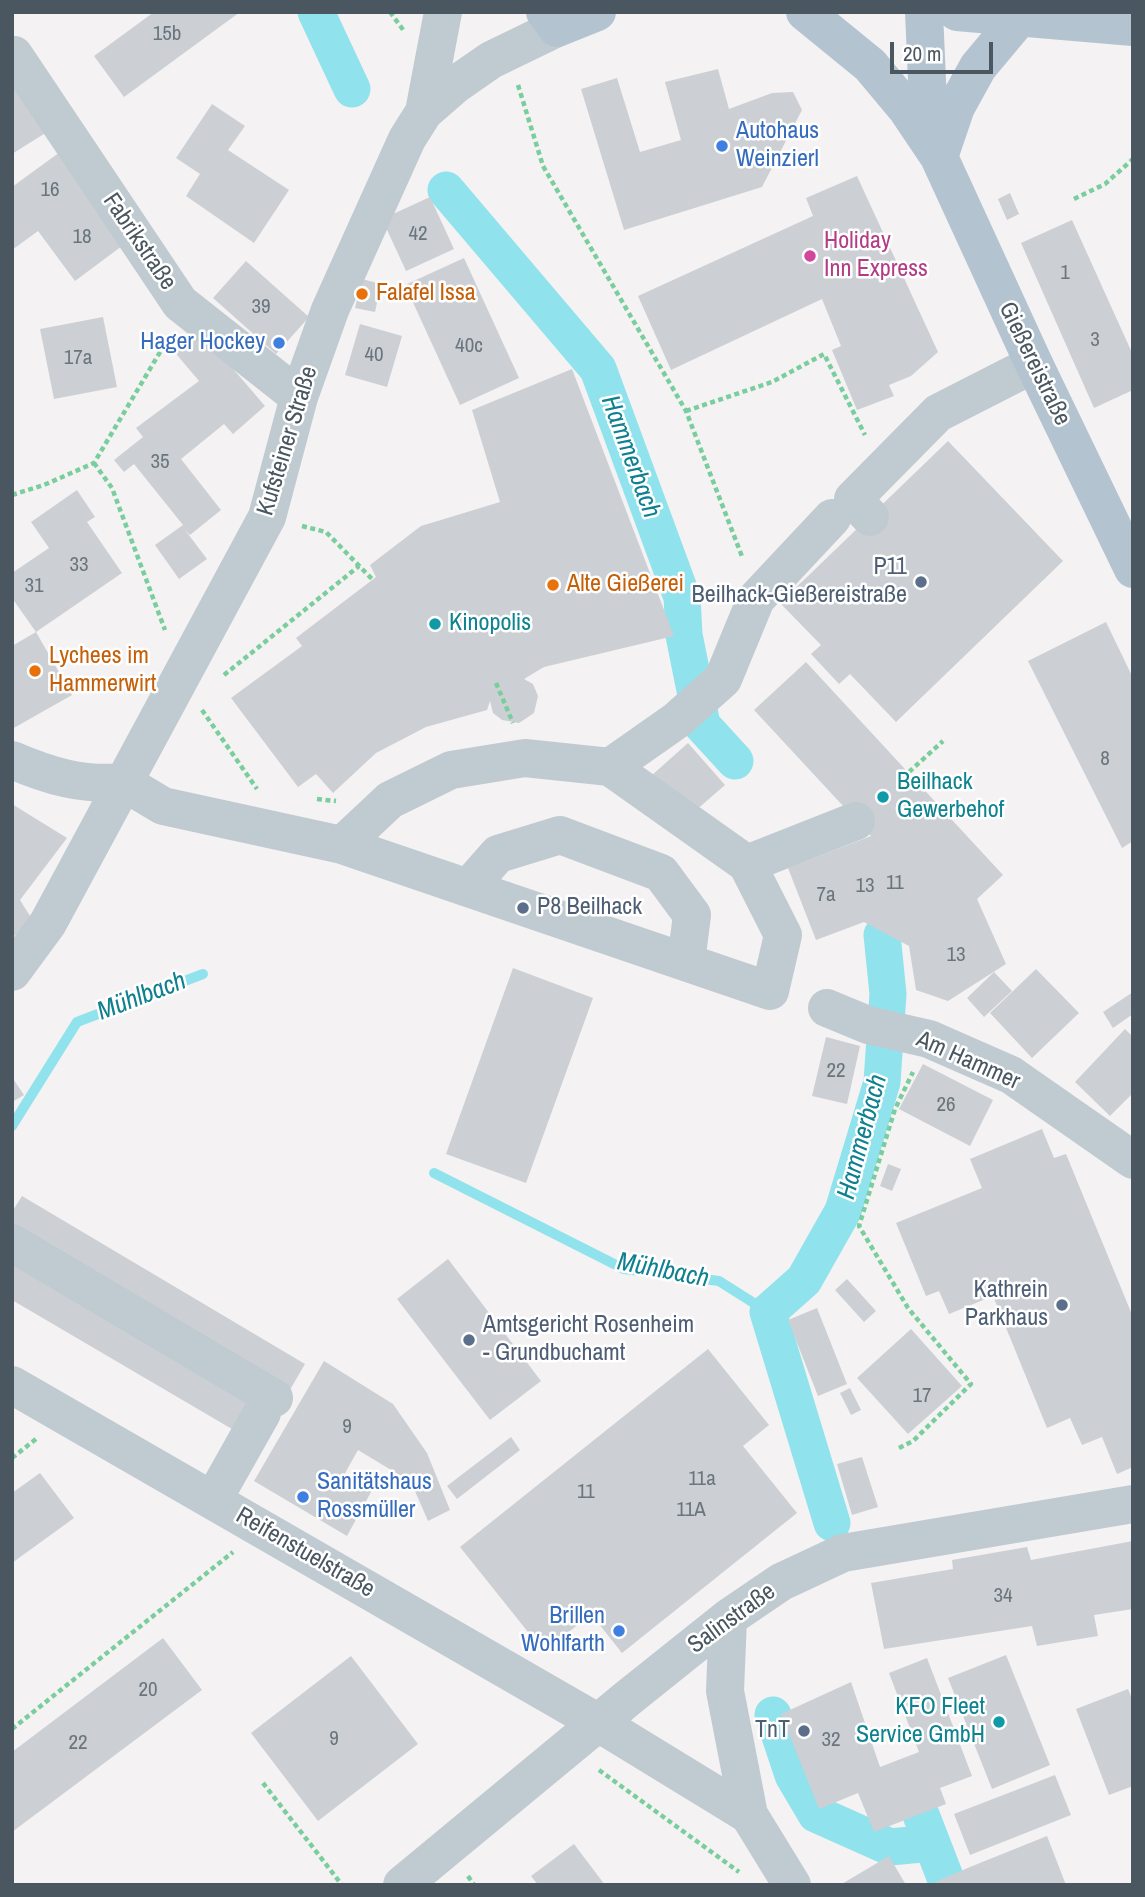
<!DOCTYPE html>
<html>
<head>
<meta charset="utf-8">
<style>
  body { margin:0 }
  #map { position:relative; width:1145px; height:1897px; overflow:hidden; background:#f4f2f2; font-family:"Archivo Narrow",sans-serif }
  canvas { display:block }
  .frame { position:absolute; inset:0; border:14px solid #4a5760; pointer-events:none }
  .scale { position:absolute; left:890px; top:42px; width:103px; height:32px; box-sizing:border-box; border:4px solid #4a5760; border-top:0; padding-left:9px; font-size:21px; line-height:24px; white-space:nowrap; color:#4a5760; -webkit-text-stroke:5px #fff; paint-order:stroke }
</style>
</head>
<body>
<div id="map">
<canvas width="1145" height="1897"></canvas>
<div class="frame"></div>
<div class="scale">20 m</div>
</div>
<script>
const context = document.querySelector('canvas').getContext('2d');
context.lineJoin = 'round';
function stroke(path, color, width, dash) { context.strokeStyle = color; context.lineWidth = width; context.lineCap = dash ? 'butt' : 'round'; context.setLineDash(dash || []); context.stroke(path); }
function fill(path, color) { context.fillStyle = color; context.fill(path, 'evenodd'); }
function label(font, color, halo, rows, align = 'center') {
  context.font = font + ' "Archivo Narrow",sans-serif'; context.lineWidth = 5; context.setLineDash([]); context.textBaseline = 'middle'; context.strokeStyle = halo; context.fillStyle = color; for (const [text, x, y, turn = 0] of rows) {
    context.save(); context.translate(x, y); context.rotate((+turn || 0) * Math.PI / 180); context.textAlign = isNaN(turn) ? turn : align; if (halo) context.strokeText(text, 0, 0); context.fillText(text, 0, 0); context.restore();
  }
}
stroke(new Path2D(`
  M12,1126L77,1022L203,974
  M434,1173L624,1269L719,1281L768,1312`), '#90e2ec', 10);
stroke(new Path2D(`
  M316,12L352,89
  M446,190L598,369L682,597L684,635L702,725L735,761
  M832,1523L768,1312L804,1280L843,1211L882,1082L888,994L882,935
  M773,1715L793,1775L816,1814L890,1847L932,1843
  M921,1815L945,1877`), '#90e2ec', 37);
fill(new Path2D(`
  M154,12H240L124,97L94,56Z
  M718,69L729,109L772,93L793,92L802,110L762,187L624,230L581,89L617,78L640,152L681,140L665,82Z
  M12,80L47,132L12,154Z
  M212,104L245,126L228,150L289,190L254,243L186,196L200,174L176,158Z
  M60,152L126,243L75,281L38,231L12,250V187Z
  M857,176L938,352L911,376L889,385L894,396L857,410L832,350L841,346L822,299L671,370L638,296L813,216L806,198Z
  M1010,193L1019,214L1007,220L998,199Z
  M430,197L454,249L406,271L382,219Z
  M1072,220L1133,355V390L1094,408L1021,243Z
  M464,258L519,378L460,405L405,285Z
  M246,261L309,317L276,354L213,298Z
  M362,279L381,284L375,312L355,308Z
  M103,317L117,387L54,399L40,329Z
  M360,324L402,336L387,387L345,375Z
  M198,328L265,406L233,434L224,424L181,459L221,510L190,535L185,530L207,559L179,579L155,545L183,525L134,464L124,472L114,460L143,437L136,428L199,381L172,349Z
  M572,369L674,636L544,667L524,679L533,684L538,696L534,713L519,723L502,720L493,713L490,701L487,710L426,727L376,753L333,793L316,774L298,787L231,698L302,646L296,638L376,577L370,565L421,526L500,502L472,410Z
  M948,441L1063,561L896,722L850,674L839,684L811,654L821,645L780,603Z
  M77,490L95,517L87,522L122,573L36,632L12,598V573L49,548L31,522Z
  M1106,622L1133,678V841L1122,848L1028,661Z
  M36,632L72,695L12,729V646Z
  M806,662L1003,875L977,899L1006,964L948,1001L916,990L909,946L864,922L816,940L788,868L871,836L754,710Z
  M688,743L725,785L687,818L651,776Z
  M12,804L67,838L20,900L35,924L12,937Z
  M513,968L593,998L526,1183L446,1154Z
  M1036,969L1079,1013L1032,1058L990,1013Z
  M994,972L1012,991L984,1017L967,998Z
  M1133,992V1014L1113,1028L1103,1012Z
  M1125,1029L1133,1037V1093L1110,1116L1075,1082Z
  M826,1037L860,1046L847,1104L812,1096Z
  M923,1064L993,1100L970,1146L899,1109Z
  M12,1077L24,1095L12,1102Z
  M1042,1129L1054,1158L1066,1154L1133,1317V1467L1117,1474L1102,1437L1082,1445L1070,1418L1047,1428L993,1296L949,1314L939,1291L926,1296L896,1223L982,1188L970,1159Z
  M888,1164L901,1169L892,1191L880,1186Z
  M22,1196L305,1364L273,1419L237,1432L12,1300V1212Z
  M448,1259L541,1381L490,1420L397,1299Z
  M847,1279L876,1311L864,1322L835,1290Z
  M817,1308L847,1384L818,1396L788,1320Z
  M911,1329L962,1386L908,1434L857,1378Z
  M708,1349L769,1425L743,1446L797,1513L622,1653L591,1614L544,1652L460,1547Z
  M324,1361L393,1404L427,1453L450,1510L428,1521L411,1482L358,1450L344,1475L371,1492L347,1536L254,1481Z
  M850,1388L861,1410L851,1415L840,1393Z
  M511,1437L520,1450L457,1499L447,1486Z
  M862,1457L878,1507L852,1515L837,1464Z
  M40,1473L74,1518L12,1563V1493Z
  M1133,1541V1609L1094,1615L1098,1636L1037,1646L1032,1626L884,1649L871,1583L953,1569L952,1560L1027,1547L1031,1560Z
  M163,1638L202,1690L12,1832V1752Z
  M1006,1655L1050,1765L992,1789L948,1678Z
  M351,1656L418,1744L318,1821L251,1733Z
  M927,1658L972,1776L940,1788L946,1804L874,1832L858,1793L819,1809L781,1714L851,1682L880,1767L919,1752L889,1673Z
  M1128,1689L1133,1701V1786L1109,1795L1076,1709Z
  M1055,1775L1071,1815L970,1855L954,1814Z
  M1047,1836L1066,1885H928L970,1867Z
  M574,1844L605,1885H538L531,1876Z
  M889,1856L906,1885H840Z`), '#ccd0d4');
stroke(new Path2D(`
  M390,12L404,31
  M518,85L543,166L686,411L743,559
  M1074,199L1105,184L1133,159
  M686,411L772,382L824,354L865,435
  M94,463L112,488L165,630
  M12,495L44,485L94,463L169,337
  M302,526L326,532L372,579
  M224,675L359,566
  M496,683L513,723
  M202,710L257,789
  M909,772L943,741
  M317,799L336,801
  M899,1448L913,1441L971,1384L908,1308L859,1226L895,1109L913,1072
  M12,1458L36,1439
  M12,1729L233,1552
  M599,1770L739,1872
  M263,1783L342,1885
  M468,1876L474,1885`), '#7ace9d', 4.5, [5, 3.5]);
stroke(new Path2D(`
  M14,55L180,303L299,397
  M424,112L443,12
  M870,517L853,499L938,413L1034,364
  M12,760C49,776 83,786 123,782
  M610,767L677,720L723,679L756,599L832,518
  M123,782L163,806L342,845L770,991L783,935L747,864L610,767L525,758L451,770L390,800L342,845
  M747,864L856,821
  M468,888L498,854L560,835L661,873L692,915L686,962
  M12,972L48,923L267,517L299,397L330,310L407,139L424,112L455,85L491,60L557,28
  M827,1008L868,1025L929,1039L1011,1075L1133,1160
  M12,1243L274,1398
  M12,1385L597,1722L749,1815L792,1885
  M213,1500L262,1413
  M728,1618L725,1691L749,1815
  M402,1885L628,1698L728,1618L781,1582L843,1553L1133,1504`), '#c0cbd1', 38);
stroke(new Path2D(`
  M545,12L557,28L597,12
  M805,12L870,65L906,108L939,157L1034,364L1133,569
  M924,12L928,103L936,142
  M957,12L1133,27
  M939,157L956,107L978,67L1019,18`), '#b3c4d0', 38);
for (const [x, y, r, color] of [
  [722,146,7,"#3f7fe0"],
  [810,256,7,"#d1479c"],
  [362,294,7,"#e8710a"],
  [279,343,7,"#3f7fe0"],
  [921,582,7,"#5c6f8a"],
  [553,585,7,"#e8710a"],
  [435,624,7,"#0f9aa8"],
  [35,671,7,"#e8710a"],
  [883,797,7,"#0f9aa8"],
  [523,908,7,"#5c6f8a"],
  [1062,1305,7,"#5c6f8a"],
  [469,1340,7,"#5c6f8a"],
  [303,1497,7,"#3f7fe0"],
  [619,1631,7,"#3f7fe0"],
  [999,1722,7,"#0f9aa8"],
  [804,1731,7,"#5c6f8a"]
]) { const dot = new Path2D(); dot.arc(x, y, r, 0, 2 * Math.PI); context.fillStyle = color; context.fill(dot); stroke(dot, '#fff', 2.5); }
label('21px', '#6a757d', null, [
  ["15b",167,34],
  ["16",50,190],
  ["42",418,234],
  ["18",82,237],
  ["1",1065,273],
  ["39",261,307],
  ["3",1095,340],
  ["40c",469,346],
  ["40",374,355],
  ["17a",78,358],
  ["35",160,462],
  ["33",79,565],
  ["31",34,586],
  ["8",1105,759],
  ["11",895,883],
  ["13",865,886],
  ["7a",826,895],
  ["13",956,955],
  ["22",836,1071],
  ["26",946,1105],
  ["17",922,1396],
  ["9",347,1427],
  ["11a",702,1479],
  ["11",586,1492],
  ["11A",691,1510],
  ["34",1003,1596],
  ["20",148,1690],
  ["9",334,1739],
  ["32",831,1740],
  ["22",78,1743]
]);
label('24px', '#366cbe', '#fff', [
  ["Autohaus",736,132],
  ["Weinzierl",736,160],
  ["Hager Hockey",265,343,"right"],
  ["Sanitätshaus",317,1483],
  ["Rossmüller",317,1511],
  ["Brillen",605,1617,"right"],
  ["Wohlfarth",605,1645,"right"]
], 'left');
label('24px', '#4a5760', '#fff', [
  ["Fabrikstraße",139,242,56],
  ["Gießereistraße",1034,364,64],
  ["Kufsteiner Straße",288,441,-73],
  ["Am Hammer",968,1061,24],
  ["Reifenstuelstraße",305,1553,30],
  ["Salinstraße",732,1619,-36]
]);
label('24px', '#b23c85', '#fff', [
  ["Holiday",824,242],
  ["Inn Express",824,270]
], 'left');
label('24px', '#c56008', '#fff', [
  ["Falafel Issa",376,294],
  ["Alte Gießerei",567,585],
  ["Lychees im",49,657],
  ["Hammerwirt",49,685]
], 'left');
label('24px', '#4e5e75', '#fff', [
  ["P11",907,568],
  ["Beilhack-Gießereistraße",907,596],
  ["P8 Beilhack",537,908,"left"],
  ["Kathrein",1048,1291],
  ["Parkhaus",1048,1319],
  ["Amtsgericht Rosenheim",483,1326,"left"],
  ["- Grundbuchamt",483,1354,"left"],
  ["TnT",790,1731]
], 'right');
label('24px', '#0d838f', '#fff', [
  ["Kinopolis",449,624],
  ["Beilhack",897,783],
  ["Gewerbehof",897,811],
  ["KFO Fleet",985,1708,"right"],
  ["Service GmbH",985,1736,"right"]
], 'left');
label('italic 26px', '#0f808f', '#fff', [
  ["Hammerbach",630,457,70],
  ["Mühlbach",142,997,-21],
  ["Hammerbach",863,1137,-75],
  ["Mühlbach",663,1271,11]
]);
</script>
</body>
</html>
